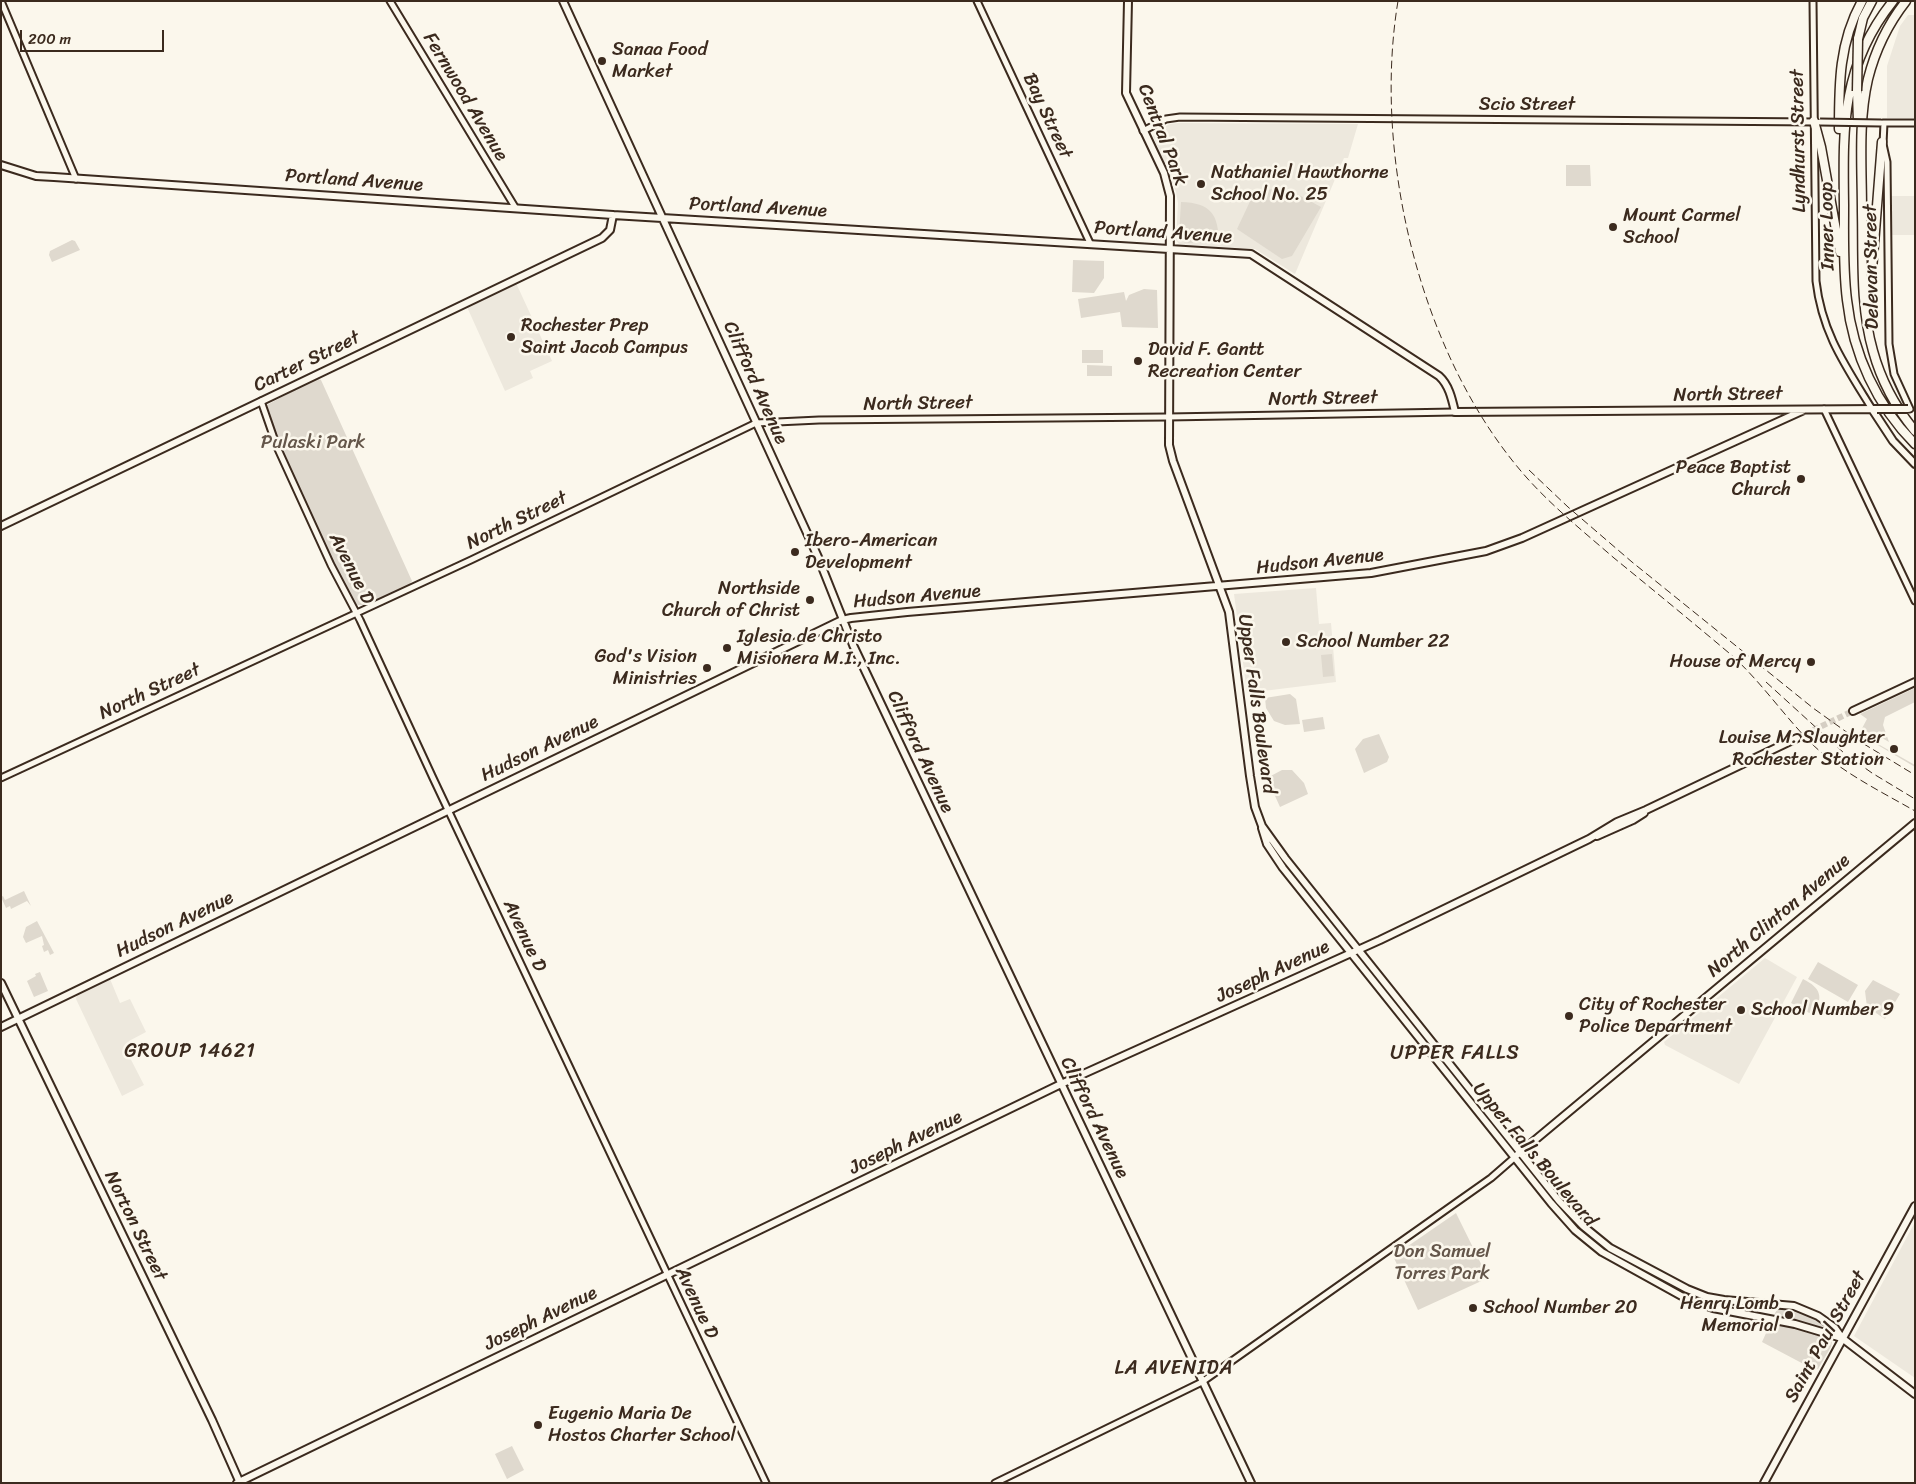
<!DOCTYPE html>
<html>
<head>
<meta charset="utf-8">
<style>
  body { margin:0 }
  #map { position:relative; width:1916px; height:1484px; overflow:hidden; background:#fbf7ec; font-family:Sriracha,sans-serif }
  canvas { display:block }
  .frame { position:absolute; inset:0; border:2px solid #3b2a1e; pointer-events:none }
  .scale { position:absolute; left:20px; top:30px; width:144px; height:22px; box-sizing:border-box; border:2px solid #3b2a1e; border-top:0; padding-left:6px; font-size:15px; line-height:18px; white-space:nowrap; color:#3b2a1e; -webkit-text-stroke:4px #fbf7ec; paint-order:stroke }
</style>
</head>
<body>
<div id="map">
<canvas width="1916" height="1484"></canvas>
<div class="frame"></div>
<div class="scale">200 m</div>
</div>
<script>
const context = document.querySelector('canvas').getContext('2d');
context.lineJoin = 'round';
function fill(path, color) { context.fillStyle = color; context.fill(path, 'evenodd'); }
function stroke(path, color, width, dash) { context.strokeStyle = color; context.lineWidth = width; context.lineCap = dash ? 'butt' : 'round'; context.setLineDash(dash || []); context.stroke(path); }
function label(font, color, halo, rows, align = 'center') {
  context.font = font + ' Sriracha,sans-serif'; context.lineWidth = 5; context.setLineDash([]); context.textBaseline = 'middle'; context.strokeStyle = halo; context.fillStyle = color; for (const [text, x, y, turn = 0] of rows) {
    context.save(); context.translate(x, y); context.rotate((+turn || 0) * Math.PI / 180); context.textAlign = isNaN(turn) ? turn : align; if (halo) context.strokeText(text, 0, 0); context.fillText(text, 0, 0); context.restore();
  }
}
fill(new Path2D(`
  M1908,15H1915V118H1887V66L1900,26Z
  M1178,123L1358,124L1348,158H1344L1295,274L1255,249L1179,244L1176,240L1178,203L1176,192L1153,136L1155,131L1170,124Z
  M1892,196H1915V235H1892Z
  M516,283L552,361L530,371L533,378L505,391L467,307V306Z
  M1316,588L1319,624L1331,623L1336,682L1247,693L1234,594Z
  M1765,958L1797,977L1739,1084L1665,1045L1664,1042Z
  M110,979L120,1003L130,999L146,1032L129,1041L131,1047L126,1050L144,1085L122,1096L76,999L77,995Z
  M1915,1222V1378L1854,1336Z`), '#ede8dd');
fill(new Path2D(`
  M1566,165H1590L1591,186H1566Z
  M1272,189L1299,195L1321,207L1292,256L1282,259L1237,229L1253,195Z
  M1181,202C1211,203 1218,214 1219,242L1185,243L1179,236Z
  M72,240L75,241L80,250L52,262L49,255L50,251Z
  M1073,260L1104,261V278L1094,293L1072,292Z
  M1144,289L1157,290L1158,328L1122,327L1120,312L1081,318L1078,299L1124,292L1126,301L1129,295Z
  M1082,350H1103V363H1082Z
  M1087,365L1112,366V376H1087Z
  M317,378L321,380L412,581L408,586L363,605H357L353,600L333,563L281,450L267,405Z
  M1332,654L1334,676L1323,677L1321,655Z
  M1915,688V702L1885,717L1883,725L1889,742L1882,738L1878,744L1915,765V767L1859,734L1867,719L1860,714Z
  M1290,694L1296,699L1300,724L1285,725L1274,721L1266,708L1265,698Z
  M1323,717L1325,729L1304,732L1302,720Z
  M1379,734L1389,757L1387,762L1364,773L1355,749L1363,739Z
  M1282,770H1292L1304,783L1308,794L1280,807L1267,778Z
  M24,891L31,906L27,901L11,909L10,906L6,908L1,897L3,896L5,900Z
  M37,921L54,953L50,955L48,950L44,952L42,946L44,945L42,936L26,943L23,937L26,927Z
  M1818,962L1858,985L1848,1002L1808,979Z
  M40,972L48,991L34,997L27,981L36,976L35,974Z
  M1803,979C1821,988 1824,997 1813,1015L1791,1003Z
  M1873,980L1900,994L1885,1019L1867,1007L1865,991Z
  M1456,1213L1488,1278L1418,1310L1394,1258L1395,1255Z
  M1777,1309H1787L1808,1313L1834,1331L1831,1347L1818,1369H1813L1762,1342Z
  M512,1446L524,1470L507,1479L495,1454Z`), '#dfd9ce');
stroke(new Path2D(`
  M1797,738L1853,711`), '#d5cec3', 6, [6, 3]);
const minor = new Path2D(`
  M1,1L76,179
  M390,1L515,207
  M977,1L1090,243
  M1813,1L1816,281C1822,333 1845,365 1872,409
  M1883,123H1915
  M1884,123L1883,144L1887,162L1889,344L1894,374L1910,409
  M1143,131L1166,119L1180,117L1816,122
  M261,401L277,447L331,565L360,620L433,778L766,1483
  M1824,409L1915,601
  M1,778L471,560L756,423L819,420L1168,417L1455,412
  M995,1483L1202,1382L1491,1178L1514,1158`);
const major = new Path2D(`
  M563,1L818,557L853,645L1251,1483
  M1128,1L1126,93L1164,173L1170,196L1169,445L1173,461L1229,612L1250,776L1255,807L1262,826L1285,858L1559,1201L1583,1226L1610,1248L1687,1289L1707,1297L1724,1300L1794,1306L1818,1316L1835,1328L1842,1338L1915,1394
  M1,165L36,176L54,177L613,215L1251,254L1439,376C1449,385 1452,399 1455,412L1877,409
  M1872,409L1893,441L1915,464
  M1,526L602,238L610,230L613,215
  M1853,711L1915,682
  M1262,828L1267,844L1283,868L1551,1203L1575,1230L1602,1252L1685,1298L1713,1308L1795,1324L1842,1338
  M1597,836L1633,820L1644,813
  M1,983L212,1420L240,1483
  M1,1027L842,620L851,618L907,612L1371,573L1486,551L1522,538L1804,410
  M1517,1155L1915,823
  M237,1483L1061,1084L1380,940L1589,839L1617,822L1646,810L1797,738
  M1764,1483L1915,1206`);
const highway = new Path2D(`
  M1893,1C1841,66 1843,127 1844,205C1844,237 1843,269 1847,300C1853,354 1877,406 1915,444
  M1906,1C1888,24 1875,51 1868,79C1858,122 1862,168 1862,212C1863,258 1860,306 1873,351C1881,380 1896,408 1915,431
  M1858,39L1863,18L1872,1
  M1857,91L1858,122
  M1814,121L1821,147L1840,252
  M1839,129C1839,84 1839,42 1862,1
  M1869,308L1882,142`);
stroke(minor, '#3b2a1e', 9);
stroke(major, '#3b2a1e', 10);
stroke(highway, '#3b2a1e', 11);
stroke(minor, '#fbf7ec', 5);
stroke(major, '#fbf7ec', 6);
stroke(highway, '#fbf7ec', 8);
stroke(new Path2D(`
  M1398,1C1372,157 1421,359 1527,478C1554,508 1584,532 1614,558C1652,589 1691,621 1729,653C1760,680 1783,715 1812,744C1841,772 1880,791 1915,811
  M1529,470L1568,507L1632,562L1813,708L1859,741L1915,775
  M1766,682L1844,753L1872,773L1915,799`), '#3b2a1e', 1, [8, 4]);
const minorBridge = new Path2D(`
  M1820,122L1881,123`);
const majorBridge = new Path2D(`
  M1877,409H1908`);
const highwayBridge = new Path2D(`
  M1857,91L1858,39`);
stroke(minorBridge, '#3b2a1e', 9, []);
stroke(majorBridge, '#3b2a1e', 10, []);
stroke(highwayBridge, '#3b2a1e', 11, []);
stroke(minorBridge, '#fbf7ec', 5);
stroke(majorBridge, '#fbf7ec', 6);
stroke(highwayBridge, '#fbf7ec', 8);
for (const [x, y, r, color] of [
  [602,61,5,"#3b2a1e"],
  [1201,184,5,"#3b2a1e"],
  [1613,227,5,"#3b2a1e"],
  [511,337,5,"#3b2a1e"],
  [1138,361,5,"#3b2a1e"],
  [1801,479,5,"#3b2a1e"],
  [795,552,5,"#3b2a1e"],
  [810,600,5,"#3b2a1e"],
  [1286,642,5,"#3b2a1e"],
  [727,648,5,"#3b2a1e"],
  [1811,662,5,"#3b2a1e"],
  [707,668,5,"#3b2a1e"],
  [1894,749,5,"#3b2a1e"],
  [1741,1010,5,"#3b2a1e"],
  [1569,1016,5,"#3b2a1e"],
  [1473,1308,5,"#3b2a1e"],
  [1789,1315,5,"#3b2a1e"],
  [538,1425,5,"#3b2a1e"]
]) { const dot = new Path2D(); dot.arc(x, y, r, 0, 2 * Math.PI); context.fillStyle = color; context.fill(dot); stroke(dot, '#fbf7ec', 2); }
label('19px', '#3b2a1e', '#fbf7ec', [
  ["Sanaa Food",612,50],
  ["Market",612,72],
  ["Nathaniel Hawthorne",1211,173],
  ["School No. 25",1211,195],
  ["Mount Carmel",1623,216],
  ["School",1623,238],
  ["Rochester Prep",521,326],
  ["Saint Jacob Campus",521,348],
  ["David F. Gantt",1148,350],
  ["Recreation Center",1148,372],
  ["Peace Baptist",1791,468,"right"],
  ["Church",1791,490,"right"],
  ["Ibero-American",805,541],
  ["Development",805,563],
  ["Northside",800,589,"right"],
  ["Church of Christ",800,611,"right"],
  ["Iglesia de Christo",737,637],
  ["Misionera M.I., Inc.",737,659],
  ["School Number 22",1296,642],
  ["God's Vision",697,657,"right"],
  ["Ministries",697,679,"right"],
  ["House of Mercy",1801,662,"right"],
  ["Louise M. Slaughter",1884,738,"right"],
  ["Rochester Station",1884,760,"right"],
  ["City of Rochester",1579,1005],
  ["Police Department",1579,1027],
  ["School Number 9",1751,1010],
  ["Henry Lomb",1779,1304,"right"],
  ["Memorial",1779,1326,"right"],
  ["School Number 20",1483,1308],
  ["Eugenio Maria De",548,1414],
  ["Hostos Charter School",548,1436]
], 'left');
label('19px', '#3b2a1e', '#fbf7ec', [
  ["Fernwood Avenue",465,97,59],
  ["Scio Street",1527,105],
  ["Bay Street",1047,116,65],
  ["Central Park",1162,135,69],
  ["Lyndhurst Street",1799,141,-91],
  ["Portland Avenue",354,181,4],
  ["Portland Avenue",758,208,3],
  ["Inner Loop",1828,226,-91],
  ["Portland Avenue",1163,233,4],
  ["Delevan Street",1872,267,-91],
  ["Carter Street",307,362,-26],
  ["Clifford Avenue",755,383,66],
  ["North Street",1728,395,-1],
  ["North Street",1323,399,-1],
  ["North Street",918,404,-1],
  ["North Street",517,521,-26],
  ["Hudson Avenue",1320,562,-6],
  ["Avenue D",351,569,63],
  ["Hudson Avenue",917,597,-5],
  ["North Street",150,692,-25],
  ["Upper Falls Boulevard",1256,704,82],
  ["Hudson Avenue",540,749,-26],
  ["Clifford Avenue",920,752,65],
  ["North Clinton Avenue",1779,916,-40],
  ["Hudson Avenue",175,925,-26],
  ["Avenue D",524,936,65],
  ["Joseph Avenue",1273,972,-25],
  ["Clifford Avenue",1094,1118,64],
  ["Joseph Avenue",906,1143,-26],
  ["Upper Falls Boulevard",1534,1155,50],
  ["Norton Street",135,1226,64],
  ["Avenue D",696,1303,65],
  ["Joseph Avenue",541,1319,-26],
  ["Saint Paul Street",1826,1337,-61]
]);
label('19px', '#64564a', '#fbf7ec', [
  ["Pulaski Park",313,443],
  ["Don Samuel",1442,1252],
  ["Torres Park",1442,1274]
]);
context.letterSpacing = '1px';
label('20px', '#3b2a1e', '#fbf7ec', [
  ["GROUP 14621",190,1052],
  ["UPPER FALLS",1455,1054],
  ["LA AVENIDA",1174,1369]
]);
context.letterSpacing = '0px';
</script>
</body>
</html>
